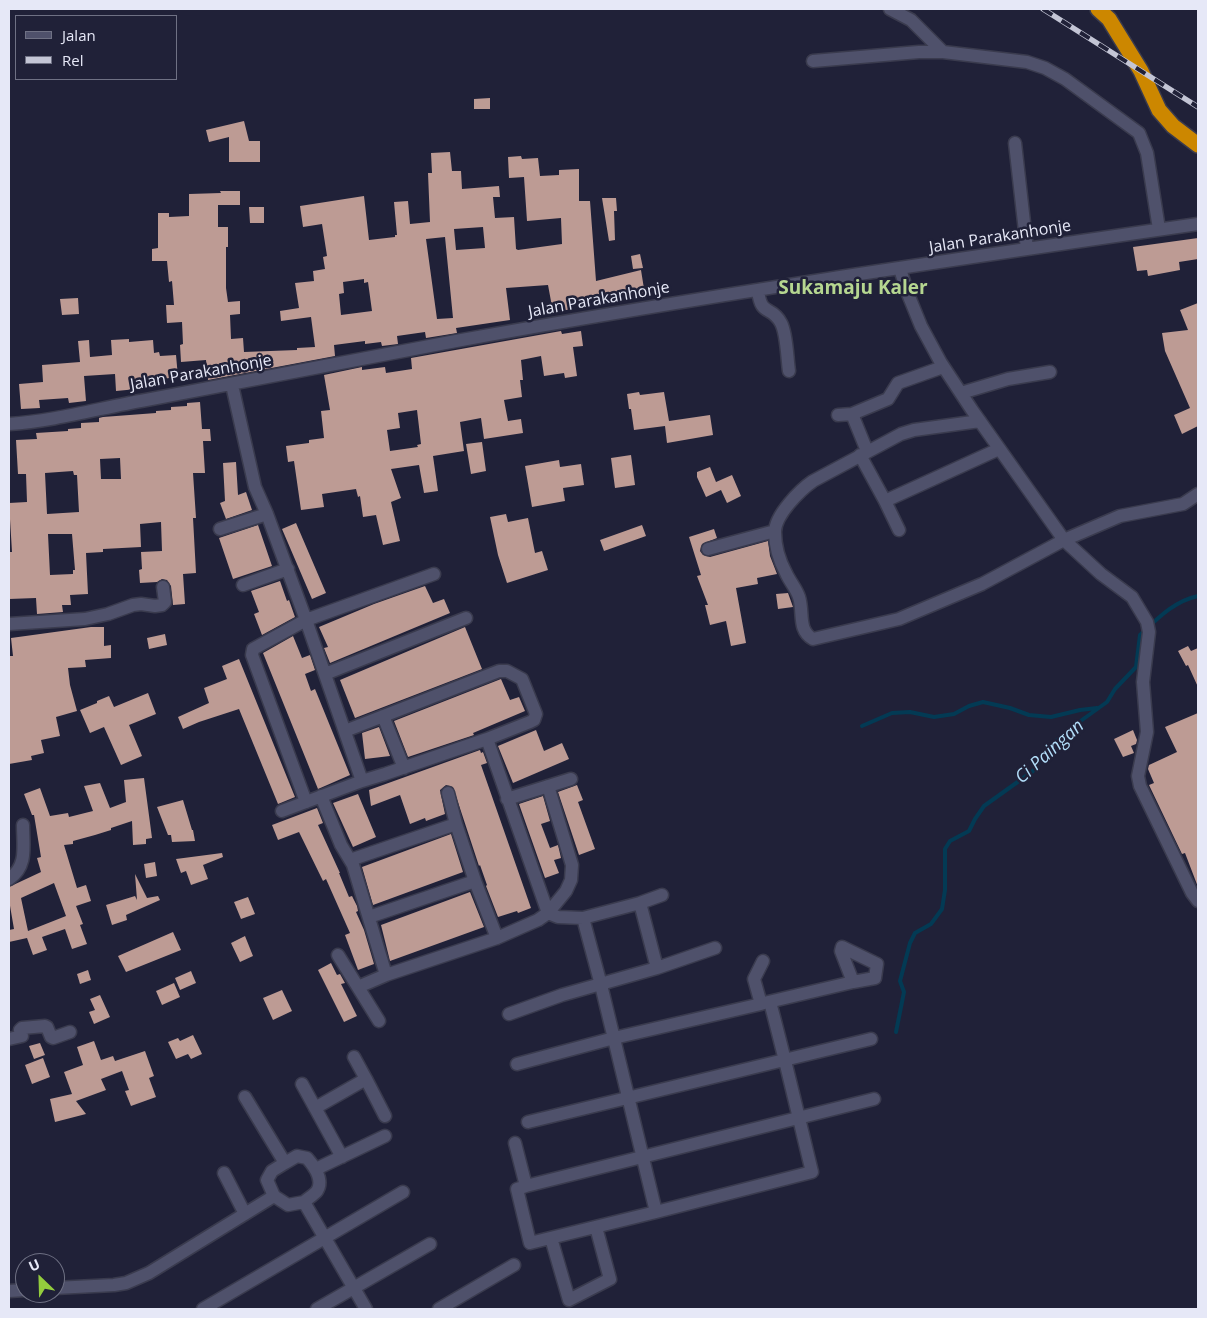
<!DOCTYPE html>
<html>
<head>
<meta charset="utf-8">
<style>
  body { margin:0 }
  #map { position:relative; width:1207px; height:1318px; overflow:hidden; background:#202138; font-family:"Open Sans",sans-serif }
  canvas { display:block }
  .frame { position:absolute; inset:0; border:10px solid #e6e8f7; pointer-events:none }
  .legend { position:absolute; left:15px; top:15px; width:162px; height:65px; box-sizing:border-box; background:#202138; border:1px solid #6f7184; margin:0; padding:6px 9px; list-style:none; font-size:15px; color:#e6e8f7 }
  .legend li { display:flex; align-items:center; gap:10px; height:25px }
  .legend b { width:25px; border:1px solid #6f7184 }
  .north { position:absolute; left:15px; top:1253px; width:50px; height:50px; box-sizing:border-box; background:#202138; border:1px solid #6f7184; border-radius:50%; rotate:336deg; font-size:14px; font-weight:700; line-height:20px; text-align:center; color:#e6e8f7 }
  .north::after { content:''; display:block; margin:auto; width:18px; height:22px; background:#93cd3d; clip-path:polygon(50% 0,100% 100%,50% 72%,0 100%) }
</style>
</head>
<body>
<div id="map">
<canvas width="1207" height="1318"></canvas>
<div class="frame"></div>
<ul class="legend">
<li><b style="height:6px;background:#4f516b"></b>Jalan</li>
<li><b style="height:6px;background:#c3c5d5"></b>Rel</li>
</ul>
<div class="north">U</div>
</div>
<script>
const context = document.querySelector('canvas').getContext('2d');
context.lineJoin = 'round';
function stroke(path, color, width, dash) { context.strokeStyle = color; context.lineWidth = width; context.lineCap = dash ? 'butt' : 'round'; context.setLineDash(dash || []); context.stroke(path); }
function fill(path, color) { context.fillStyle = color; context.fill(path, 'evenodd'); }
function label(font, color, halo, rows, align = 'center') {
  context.font = font + ' "Open Sans",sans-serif'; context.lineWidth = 5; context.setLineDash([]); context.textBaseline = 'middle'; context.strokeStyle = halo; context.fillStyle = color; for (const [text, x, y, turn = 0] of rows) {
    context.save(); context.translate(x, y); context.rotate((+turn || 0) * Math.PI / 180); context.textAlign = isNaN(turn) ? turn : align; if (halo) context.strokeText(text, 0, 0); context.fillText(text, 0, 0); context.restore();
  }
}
stroke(new Path2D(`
  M862,726L892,713L910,712L934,717L954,714L969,706L983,702L1010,708L1029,715L1051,717L1080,710L1097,708
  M896,1032L904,992L900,981L910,943L915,933L931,924L942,909L945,890V849L950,841L969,831L975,819L984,806L1033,771L1050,746L1075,725L1107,702L1115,689L1136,667L1140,635C1157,619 1174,601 1198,596`), '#033a54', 4);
fill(new Path2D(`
  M490,98V109H474V99Z
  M244,121L249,141H260V162H229V137L209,142L206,130Z
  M450,152L452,171H461L462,189L499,186L500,197H493L495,218L514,217L516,249L518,250L562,244L561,218L527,221L524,177L509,178L508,157L521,156L522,159L538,158L540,176L559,175V170L579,169V201H590L596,281L641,270L645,295L607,301L606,300L593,302L592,300L572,303L573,309L553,312L548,285L506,288L510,320L456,328L457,333L426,338L425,332L397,336L398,344L382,346L381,342L365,344V341L334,345L335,356L208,380L206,360L181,362L180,345L183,344L182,322L167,323L166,305H174L172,281L169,282L167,261H152V249L158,248V213H169V217L189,216V194L221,193L220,191H240V205H218V227H228V247H226V288L228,302L240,301V314L230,315L231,339L243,338L244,352L297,350V348L315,347L311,317L281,321L280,311L299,308L295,283L314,281L313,271L325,269L323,257L327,256L322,224L303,227L300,206L364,196L369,240L395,237V235H397L394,202L408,201L410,224L430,222L428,173H432L431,153ZM483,227L485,248L456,250L454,229ZM445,237L453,318L437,319L426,239ZM364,279V283L368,282L372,311L341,315L339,294L344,293L343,282Z
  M602,198H616L617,211H614L615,240L609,241Z
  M249,207H264V223H250Z
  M1198,238V259L1179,262L1180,270L1148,276L1147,270L1137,271L1133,247Z
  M640,254L643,268L633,269L631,256Z
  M78,298L79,314L62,315L60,299Z
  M1198,303V426L1182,434L1174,415L1190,408L1165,351L1162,333L1188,330L1180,310Z
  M561,331L562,334L581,331L583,346L573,347L577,376L565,378L564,373L544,376L541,356L521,360L523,380H520L522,397L504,400L508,421L521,419L523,433L484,439L481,418L460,422L464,451L433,456L438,491L424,493L419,465L391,469L401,498L391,502L400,541L383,545L376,515L363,517L360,496L358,497L356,489L322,494L324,507L301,510L294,461L288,462L286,446L309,443V440L324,438L321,411L330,410L324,375L362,367V370L385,367L386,373L412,369L411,358ZM417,410L421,444L417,445L418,447L390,451L387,430L400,428L398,413Z
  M129,339V342L153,340L154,353L159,352L160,356L176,355L178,377L161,379V383L137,384V389L116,391L115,374L84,376L86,401L69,403L68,398L39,400L40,408L21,409L19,384L43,382L42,365L80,362L78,341L89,340L90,357L112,355L111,340Z
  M639,392L640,395L664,392L669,421L710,415L713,435L667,443L665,426L634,430L631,409H629L627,394Z
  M200,402L202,429H210L211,441H203L205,473H193L196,518H193L196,573L183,574L185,604L173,605L171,586L167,580L162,579L157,582L140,583L139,570L142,569L141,552L162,551L161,522L140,524L141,547L103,549V552L86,553L88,594L70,595L71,605H62L63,612L37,614L36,598L9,599V552H12L9,503L27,502L26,474H18L16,440L37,439L36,433L68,431V429L81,428V423L99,422V418L103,417L156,413V411L171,410V407L187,406V403ZM120,458L121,479H101L100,459ZM73,471L74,475H77L79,512L47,514L45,473ZM48,534H72L75,570H73V574L50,575Z
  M482,442L486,471L471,474L466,444Z
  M631,455L635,485L615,488L611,458Z
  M559,460L560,467L581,464L584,485L563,488L565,501L532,507L525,466Z
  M236,462L238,495L246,492L252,510L226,519L220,503L225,501L223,463Z
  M710,467L716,482L732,475L741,496L727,503L721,490L706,497L697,477V472Z
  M506,514L508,522L528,518L535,553L542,551L548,570L507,583L498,555L490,517Z
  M296,523L326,593L312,599L282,529Z
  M258,525L272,566L233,579L219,538Z
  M642,525L646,536L604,551L600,540Z
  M714,529L717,538L702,544L700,551L703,555L710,557L768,541L770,556L777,574L757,578L758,584L736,588L746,643L731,646L726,621L710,625L705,605H708L697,576L701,575L689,537Z
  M280,581L287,601L289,600L295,617L262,635L254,614L259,612L251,591Z
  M425,586L433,603L444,599L450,613L330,663L324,648L328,647L319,627L374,604Z
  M788,593L793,607L778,609L776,594Z
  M91,627H104V646L111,645V658L85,660L86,667L68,668L70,685L77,711L56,717L60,736L41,740L44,753L31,756L32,760L9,764V656H13L11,638Z
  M465,627L482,669L355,718L340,680Z
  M165,634L167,645L149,649L147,638Z
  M293,636L302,658L310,655L315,670L305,674L311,691L315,689L350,775L318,789L263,653Z
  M1188,646L1191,651L1198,648V687L1188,665L1186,666L1178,651Z
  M239,659L295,797L278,804L239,709L199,722L183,729L178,717L209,703L204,688L227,679L222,666Z
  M501,679L510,700L519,697L525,711L473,733L474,735L408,757L394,721Z
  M148,693L156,714L129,725L142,756L121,765L104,727L90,733L80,710L97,703V701L109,696L114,707Z
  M1198,713V887L1185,853L1182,854L1149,785L1154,783L1148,769L1149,765L1177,752L1165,727Z
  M379,727L390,756L365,759L362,733Z
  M536,730L544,751L562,743L569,759L513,783L498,746Z
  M1133,730L1137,740L1136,744L1131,746L1134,753L1123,757L1114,739Z
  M480,750L481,753L483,752L487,763L481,765L531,908L518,913L517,911L498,917L486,886L487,885L480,865L479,866L453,787L446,785L440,790L445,814L426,821L425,818L410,824L400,795L371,806L369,790Z
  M144,778L152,838L146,839V844L133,845L132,821L111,828V830L95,835L73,841V844L64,845L77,888L86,885L91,901L76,906L83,924L80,925L87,944L72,949L65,929L42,937L47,950L33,955L27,938L9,942V930L14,929L9,900V887L41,872L37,858L41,857L34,815H32L24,794L40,788L50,816L68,813L69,817L93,811L84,786L100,783L110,808L126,802L124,780ZM54,883L66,916L28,931L21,898Z
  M577,785L583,800L578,802L595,849L579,855L558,792Z
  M358,794L376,837L353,847L333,803Z
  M543,796L550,821L541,824L550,848L558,845L561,858L554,860L559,873L545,878L519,804Z
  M183,800L192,830H193L195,841L172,842L171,835H168L157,807Z
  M317,808L323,823L318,825L340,873H339L349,897L352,896L357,906L358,911L356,912L364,930L374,964L358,970L345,935L350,933L326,879L323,881L299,832L278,840L272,825Z
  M451,834L463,872L373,905L362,867Z
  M222,853L223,857L203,865L208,879L191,885L186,871L181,873L176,859Z
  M155,862L157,876L146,878L144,864Z
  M135,874L147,898L158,896L160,900L126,915L127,920L112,925L106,905L135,896L137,900Z
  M470,892L484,927L390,961L381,925Z
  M248,897L255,914L241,919L234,902Z
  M173,932L181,950L126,972L118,956Z
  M245,936L253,956L240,962L231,943Z
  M331,963L337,975L340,974L345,983L341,984L357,1016L344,1022L318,970Z
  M88,970L91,980L80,984L77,974Z
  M191,971L196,983L180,990L175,978Z
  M174,983L180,997L162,1005L156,991Z
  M282,990L292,1011L273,1020L263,998Z
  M100,995L110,1017L94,1024L89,1012L95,1010L90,999Z
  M193,1035L202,1054L191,1059L188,1054L176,1059L168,1042L178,1038L180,1041Z
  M94,1041L101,1060L113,1056L115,1061L145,1051L154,1076L149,1078L156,1097L131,1106L125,1091L129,1090L122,1071L101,1079L106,1090L76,1101L86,1114L55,1122L50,1099L72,1094L64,1072L83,1065L77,1047Z
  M40,1043L45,1055L34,1059L29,1046Z
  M43,1058L50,1077L32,1084L25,1065Z`), '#bd9b94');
const street = new Path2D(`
  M890,9L911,20L943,52
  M813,61L919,52H943L1027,62L1045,68L1065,79L1139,133L1147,153L1159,229
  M1015,143L1027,249
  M900,269L908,294L921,326L941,363L972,410L1064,540L1101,574L1132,597L1147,622L1149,632L1143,682L1147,732L1138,776L1140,786L1192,893L1198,901
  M758,290C761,318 771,304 781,323C787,334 787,358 789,371
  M232,385L255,487L267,514L306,620L362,781L385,774L487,739L530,722L534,720L536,714L522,679L507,671H499L345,731
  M961,393L1008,379L1050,372
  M838,415L852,414
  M980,421L914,430L901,434L813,481C800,490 775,515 775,532C775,546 780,562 786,573C790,582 796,588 799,597C804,612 797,630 813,639L899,619L982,584L1064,540L1120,516L1183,504L1198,494
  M9,424C55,421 100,408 146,400C249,381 352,361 456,341C702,296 950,260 1198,224
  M867,451L852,414L888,399L898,383L943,367
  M860,455L885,501
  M220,529L267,514
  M899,530L885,501L999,449
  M708,549L775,531
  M243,585L288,569
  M9,624L85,619L108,614L133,605L141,604L155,606L162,605L165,602L163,587
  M325,674L466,618
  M383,716L404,768
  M487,739L548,913L558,917L583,918L601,985L656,1212
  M448,793L456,824
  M321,796L341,845L353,865L386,975L497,938L538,920L548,913L566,891L571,880L572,865L548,786
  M507,799L571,779
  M306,802L252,655L253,649L306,620L434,574
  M282,811L362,781
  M350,860L456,824L475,881L497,938
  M9,879C28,866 23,846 23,825
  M640,903L657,968L715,948
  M369,917L475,881
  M583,918L640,903L662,895
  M338,955L379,1021
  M358,987L386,975
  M770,1002C785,1058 798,1115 812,1172L656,1212L530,1243L517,1189L526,1186C642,1158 758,1129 874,1099
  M764,1003L853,982L841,951L842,947L877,964L875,978L853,982
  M509,1014L562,995L657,968
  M9,1039L22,1036L20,1030L22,1028L45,1026L47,1027L51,1037L53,1038L70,1032
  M517,1064L614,1038L761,1004L754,979L763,961
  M366,1079L385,1116
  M302,1084L342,1157
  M245,1097L285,1163L272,1171L267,1180L274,1196
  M315,1108L366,1079L354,1057
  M528,1122L871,1039
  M515,1143L526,1186
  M285,1163L297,1156L307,1158C314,1166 324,1180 317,1191C314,1195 307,1199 304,1202
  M316,1169L385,1136
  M224,1173L245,1214
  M551,1238L569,1300L610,1279L596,1227
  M55,1288L114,1285L126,1283L149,1273L274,1196L288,1205L304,1202L366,1309
  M9,1291L25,1290
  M203,1309L403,1192
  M317,1309L430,1244
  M439,1309L514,1265`);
const highway = new Path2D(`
  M1098,9L1109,19L1141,71L1159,110L1173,126L1198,145`);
stroke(street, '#3a3b4e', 15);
stroke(highway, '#3a3b4e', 18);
stroke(street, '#4f516b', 12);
stroke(highway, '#cc8700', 15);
const rail = new Path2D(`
  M1043,9L1198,107`);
stroke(rail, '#c3c5d5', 5.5);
stroke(rail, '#202138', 4, [11]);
label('16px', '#e6e8f7', '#202138', [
  ["Jalan Parakanhonje",1000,237,-9],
  ["Jalan Parakanhonje",599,300,-10],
  ["Jalan Parakanhonje",201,373,-10]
]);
label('italic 18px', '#b2ddf9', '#202138', [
  ["Ci Paingan",1050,752,-42]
]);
label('bold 19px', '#b5d690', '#202138', [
  ["Sukamaju Kaler",853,289]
]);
</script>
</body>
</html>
